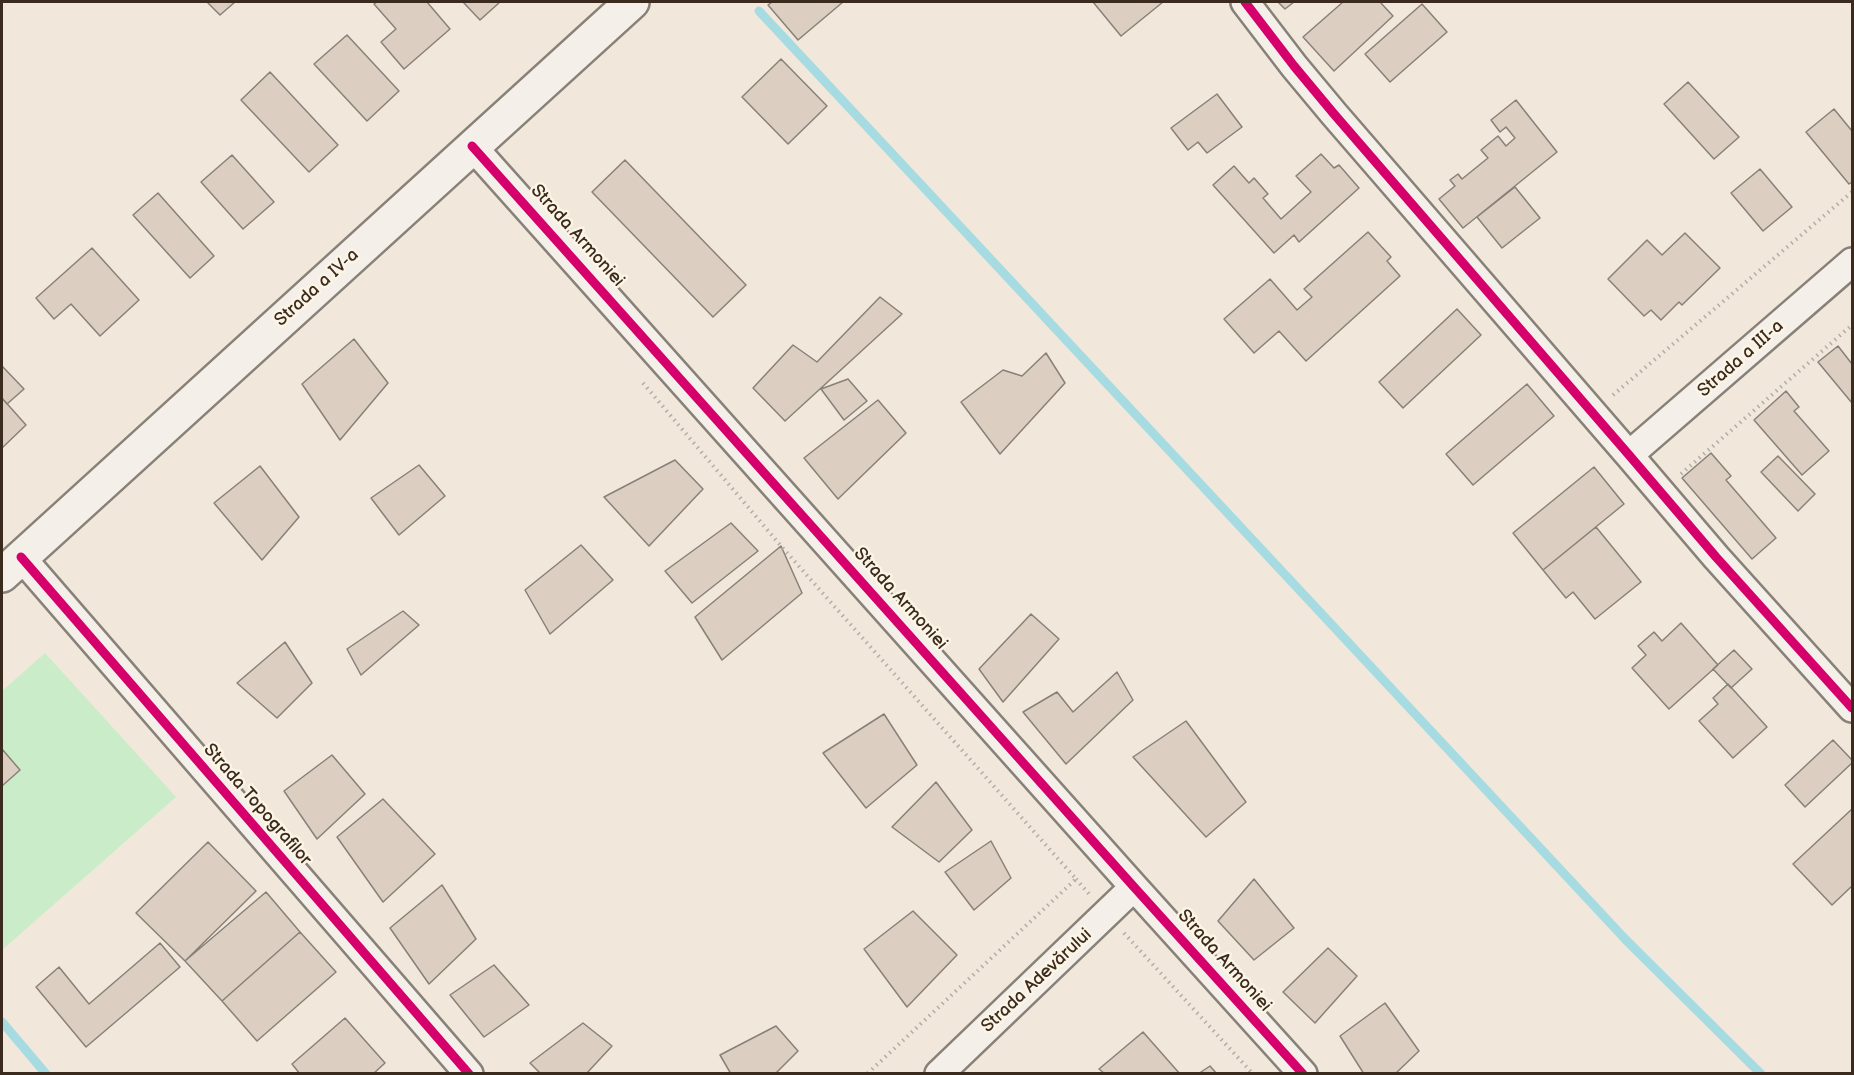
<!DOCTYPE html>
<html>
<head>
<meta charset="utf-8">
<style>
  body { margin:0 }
  #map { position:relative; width:1854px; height:1075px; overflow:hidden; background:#f1e8db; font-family:"Balsamiq Sans",sans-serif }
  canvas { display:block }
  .frame { position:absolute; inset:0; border:3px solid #3b2a1e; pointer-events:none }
</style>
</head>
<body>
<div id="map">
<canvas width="1854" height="1075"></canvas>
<div class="frame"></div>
</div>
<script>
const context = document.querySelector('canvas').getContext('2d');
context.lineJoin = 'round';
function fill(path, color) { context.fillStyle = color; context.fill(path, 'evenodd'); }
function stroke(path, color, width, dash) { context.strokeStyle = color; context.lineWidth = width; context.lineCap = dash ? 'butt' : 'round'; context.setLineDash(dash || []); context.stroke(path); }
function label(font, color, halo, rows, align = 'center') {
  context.font = font + ' "Balsamiq Sans",sans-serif'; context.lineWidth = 5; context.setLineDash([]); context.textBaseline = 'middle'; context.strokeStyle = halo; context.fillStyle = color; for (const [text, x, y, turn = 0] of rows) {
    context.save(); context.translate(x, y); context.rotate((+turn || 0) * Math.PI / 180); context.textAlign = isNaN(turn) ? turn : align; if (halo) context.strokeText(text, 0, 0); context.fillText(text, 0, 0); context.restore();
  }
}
fill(new Path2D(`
  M45,653L176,797L2,950V691Z`), '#caecc8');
stroke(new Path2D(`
  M759,11L1626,940L1761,1074
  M2,1022L46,1074`), '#a7dbe2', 9);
const building = new Path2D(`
  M207,2H235L220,15Z
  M377,2H427L450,29L404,69L381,42L396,29L374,4Z
  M463,2H500L480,20Z
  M772,2H843L798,40L768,5Z
  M1093,2H1163L1121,36Z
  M1278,2H1294L1285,9Z
  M1343,2H1380L1393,16L1334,71L1303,37Z
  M1422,4L1447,32L1390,82L1365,54Z
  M347,35L399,91L367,121L314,64Z
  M781,59L827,106L788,144L742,97Z
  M270,72L338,145L309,172L241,100Z
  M1688,82L1739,137L1714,159L1664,104Z
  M1217,94L1242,127L1207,153L1198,142L1188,150L1171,128Z
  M1516,100L1557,152L1463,228L1439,199L1455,186L1450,180L1458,174L1462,179L1488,158L1481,150L1498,136L1506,146L1515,138L1506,127L1500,132L1491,120Z
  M1834,109L1852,131V182L1849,184L1806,132Z
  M1321,154L1334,168L1339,165L1359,188L1299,242L1294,235L1274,253L1213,185L1234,166L1249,183L1254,178L1268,194L1263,198L1281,219L1311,192L1296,176Z
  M232,155L274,202L243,229L201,182Z
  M625,160L746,285L713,317L592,192Z
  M1760,169L1792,207L1763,231L1731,193Z
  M1515,187L1540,218L1502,248L1477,217Z
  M158,193L214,256L190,278L133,215Z
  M1368,232L1391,257L1387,261L1400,276L1306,361L1279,331L1254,353L1224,319L1270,279L1297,310L1312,297L1304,289Z
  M1685,233L1720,268L1682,305L1679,302L1661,320L1651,310L1644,316L1608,279L1647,240L1662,255Z
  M92,248L139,300L100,336L71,304L54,319L36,298Z
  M880,297L902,314L785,421L753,388L793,345L817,362Z
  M1457,309L1481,335L1403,408L1379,382Z
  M354,339L388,383L340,440L302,384Z
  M1838,346L1852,364V403L1818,362Z
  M1046,353L1065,383L1000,454L961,402L1003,370L1022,376Z
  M2,366L24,389L7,404L2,398Z
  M848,379L867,401L844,420L821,389Z
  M1527,384L1554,416L1473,485L1446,454Z
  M1786,391L1799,407L1794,411L1829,451L1802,475L1754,420Z
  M2,398L26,425L2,448Z
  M878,400L906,433L838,499L804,458Z
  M1711,453L1731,476L1726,480L1776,538L1752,559L1682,478Z
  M1778,456L1815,494L1798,511L1761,472Z
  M675,460L703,489L649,546L604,497Z
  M419,465L445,496L399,535L371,498Z
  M260,466L299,517L262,560L214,503Z
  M1594,467L1624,504L1543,570L1513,533Z
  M731,523L758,551L692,603L665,571Z
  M1596,527L1641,582L1595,619L1573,592L1566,598L1543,570Z
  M581,545L613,580L550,634L525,590Z
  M781,546L802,593L722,660L695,617Z
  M403,611L419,625L361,675L347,649Z
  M1031,614L1059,639L1003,702L979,669Z
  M1681,623L1718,665L1669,709L1632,668L1646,655L1638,646L1654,632L1662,641Z
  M285,642L312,683L277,718L237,683Z
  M1734,650L1752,669L1731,688L1713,669Z
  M1117,672L1133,700L1066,764L1023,712L1057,692L1073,712Z
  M1728,684L1767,727L1733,758L1699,721L1718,704L1713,698Z
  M884,714L917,765L866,808L823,753Z
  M1186,721L1246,802L1206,837L1133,757Z
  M1833,740L1852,760V763L1805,807L1785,785Z
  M2,749L20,770L2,786Z
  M332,755L365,794L317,839L284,791Z
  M936,782L972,830L939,862L892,827Z
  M383,799L435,854L383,902L337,837Z
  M1852,809V886L1832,905L1793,864Z
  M991,841L1011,878L974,910L945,872Z
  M208,842L256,891L185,961L136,913Z
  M1254,879L1294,928L1254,960L1218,921Z
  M442,885L476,939L429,984L390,928Z
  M266,892L300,932L222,1001L185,961Z
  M913,911L957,955L907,1007L864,949Z
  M300,932L336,972L257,1041L222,1001Z
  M160,943L180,967L86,1047L36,987L59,967L89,1004Z
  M1328,948L1357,976L1315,1023L1283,992Z
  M494,965L529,1005L484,1037L450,995Z
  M1385,1003L1419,1051L1395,1074H1364L1340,1036Z
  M345,1018L385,1063L373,1074H300L292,1064Z
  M583,1023L612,1046L586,1074H541L530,1063Z
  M776,1026L798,1051L775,1074H731L720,1055Z
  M1143,1032L1180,1074H1105L1099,1069Z
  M1210,1066L1217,1074H1198Z`);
fill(building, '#dccfc2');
stroke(building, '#888178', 1.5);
const minor = new Path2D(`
  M1245,2L1294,66L1334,114L1629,455L1716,557L1852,708
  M472,146L1134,887L1303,1074
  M1629,455L1852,262
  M21,557L469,1074
  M939,1074L1134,887`);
const primary = new Path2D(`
  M2,575L632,2`);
stroke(minor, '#888178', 32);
stroke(primary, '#888178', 38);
stroke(new Path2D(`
  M643,383L781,546L1076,879L867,1074
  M1613,395L1852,192
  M1681,474L1852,325
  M1076,879L1089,894
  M1124,933L1253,1074`), '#b2ada6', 4, [1.5, 4.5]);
stroke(minor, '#f4f0e9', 27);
stroke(primary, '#f4f0e9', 33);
stroke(new Path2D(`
  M1245,2L1294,66L1334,114L1629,455L1716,557L1852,708
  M472,146L1134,887L1303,1074
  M21,557L469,1074`), '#d6006c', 9);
label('18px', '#3b2a1e', '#fcf5e5', [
  ["Strada Armoniei",577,236,48],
  ["Strada a IV-a",317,288,-42],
  ["Strada a III-a",1741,359,-41],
  ["Strada Armoniei",900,599,48],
  ["Strada Topografilor",257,805,49],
  ["Strada Armoniei",1224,961,48],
  ["Strada Adevărului",1037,981,-43]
]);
</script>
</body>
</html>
